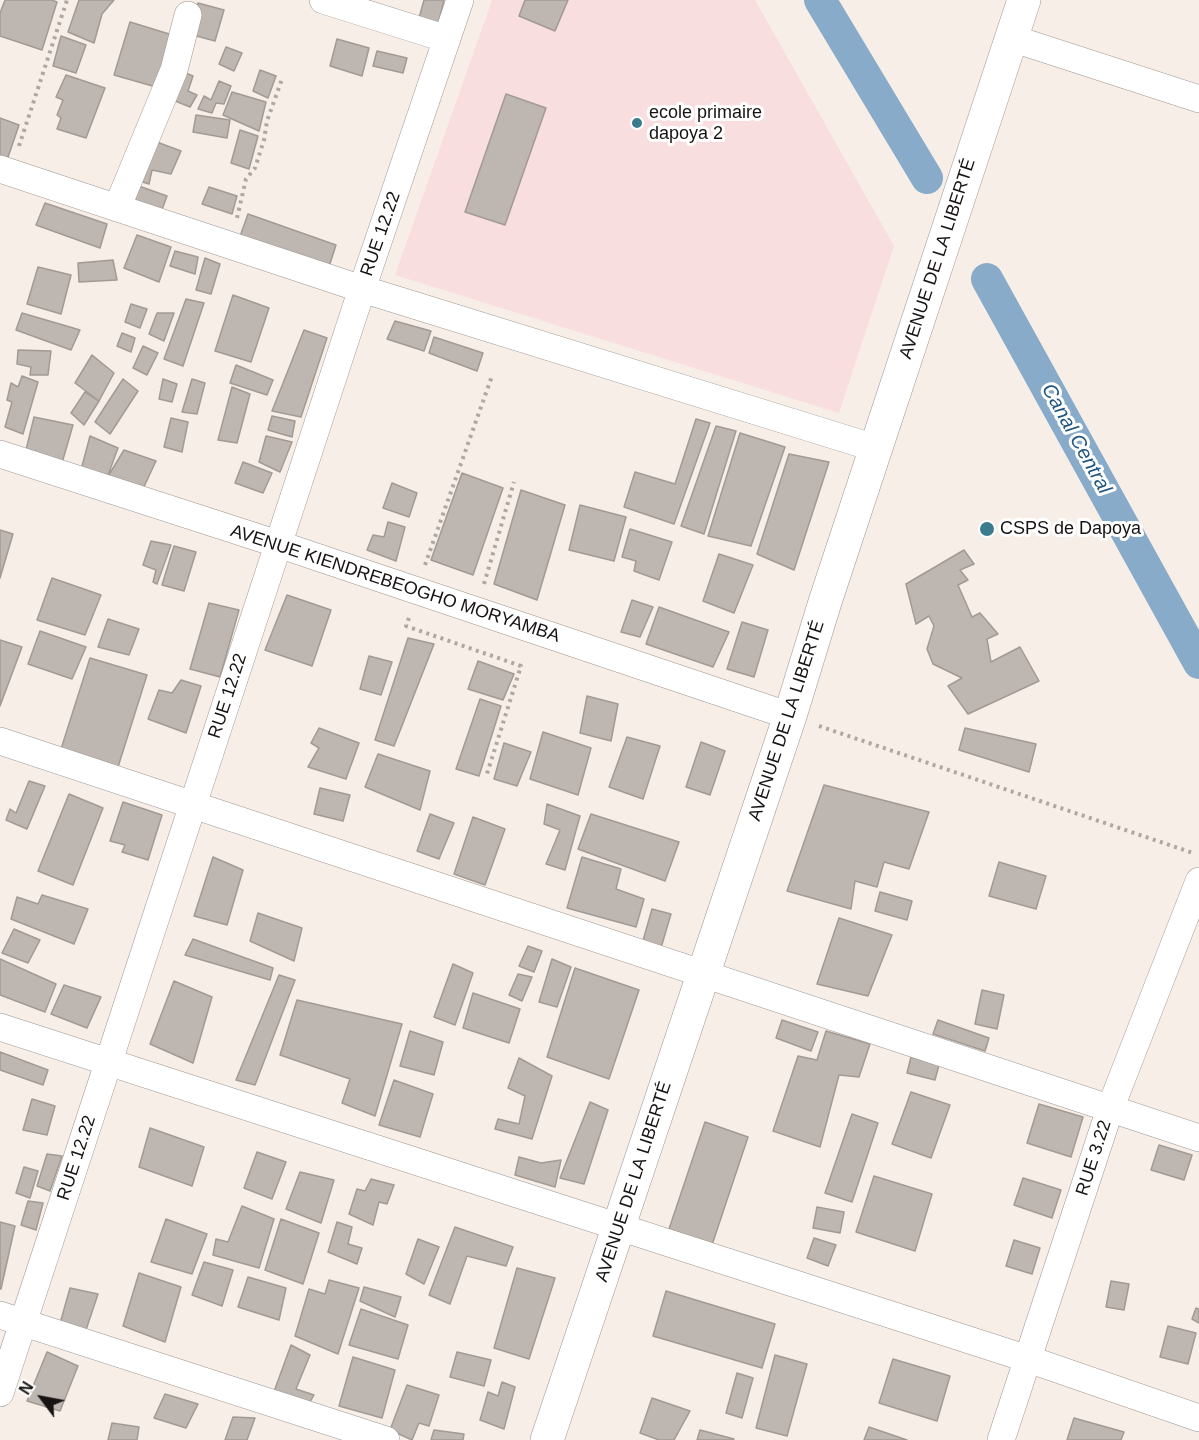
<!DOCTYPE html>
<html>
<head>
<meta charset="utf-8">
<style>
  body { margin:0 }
  #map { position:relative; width:1199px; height:1440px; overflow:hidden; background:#f7eee8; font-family:Helvetica,sans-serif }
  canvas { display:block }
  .north { position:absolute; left:12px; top:1368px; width:60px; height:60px; -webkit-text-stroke:4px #fff; paint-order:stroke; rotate:302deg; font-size:16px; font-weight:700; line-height:24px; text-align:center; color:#161312 }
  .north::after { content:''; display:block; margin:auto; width:21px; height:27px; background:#161312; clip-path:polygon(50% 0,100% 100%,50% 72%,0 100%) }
</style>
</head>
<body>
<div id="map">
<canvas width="1199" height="1440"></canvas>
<div class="north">N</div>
</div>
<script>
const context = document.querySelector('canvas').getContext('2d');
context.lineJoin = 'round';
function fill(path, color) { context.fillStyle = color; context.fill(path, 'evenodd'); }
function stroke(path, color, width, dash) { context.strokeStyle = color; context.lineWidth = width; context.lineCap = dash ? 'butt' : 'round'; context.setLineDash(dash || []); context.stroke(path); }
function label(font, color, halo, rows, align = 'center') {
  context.font = font + ' Helvetica,sans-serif'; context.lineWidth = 6; context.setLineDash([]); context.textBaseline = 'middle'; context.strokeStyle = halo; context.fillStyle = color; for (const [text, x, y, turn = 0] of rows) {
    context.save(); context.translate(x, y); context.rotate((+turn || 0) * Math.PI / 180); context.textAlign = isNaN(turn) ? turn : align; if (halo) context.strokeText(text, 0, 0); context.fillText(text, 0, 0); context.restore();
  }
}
fill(new Path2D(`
  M492,0H755L894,246L839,413L395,275Z`), '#f9dee0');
stroke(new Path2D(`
  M820,0L927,178
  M987,279L1199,663`), '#88abc9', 32);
const building = new Path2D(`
  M5,0H52L57,2L42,50L0,36V13Z
  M79,0H114L102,14L94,43L68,32Z
  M424,0H444L438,25L419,18Z
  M525,0H568L555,31L519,16Z
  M198,3L224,10L215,41L189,34Z
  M130,22L179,37L163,89L114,75Z
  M61,36L86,45L76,73L53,66Z
  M337,39L369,48L362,76L330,66Z
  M226,47L242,53L234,71L219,64Z
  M377,51L407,58L403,73L373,66Z
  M178,70L193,76L188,91L197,95L190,107L168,98Z
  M260,70L276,76L268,98L253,91Z
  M66,75L105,88L86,138L57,129L61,118L57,115L63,100L56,97Z
  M219,81L231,86L224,104L216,103L212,113L198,109L204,96L211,100Z
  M232,92L266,102L259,131L223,115Z
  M506,94L546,108L505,225L465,212Z
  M196,115L230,120L227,138L193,132Z
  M0,118L19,125L5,166L0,165Z
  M240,130L258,136L249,169L231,163Z
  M146,138L181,151L171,174L152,170L149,184L130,178Z
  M136,185L167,196L160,215L125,203Z
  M209,187L237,196L232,214L202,204Z
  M45,203L107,224L100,248L36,225Z
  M248,214L336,245L327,273L238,242Z
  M137,235L171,247L159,282L124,268Z
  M175,251L198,257L195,274L170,266Z
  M205,258L220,264L211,294L196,290Z
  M113,260L117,280L79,282L78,263Z
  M38,267L71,275L61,314L27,304Z
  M233,295L269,308L251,362L215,351Z
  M186,299L204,303L183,366L164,359Z
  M131,304L147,309L140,328L125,322Z
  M22,313L80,330L71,350L16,330Z
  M157,313H174L164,341L149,334Z
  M395,321L431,331L424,351L387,339Z
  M304,330L327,338L301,417L272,411Z
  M122,333L135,338L131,352L117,346Z
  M434,337L483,353L477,371L429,353Z
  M143,346L158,353L147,375L133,368Z
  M18,350L51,351L48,375H30L31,367L17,364Z
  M92,355L114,373L99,401L75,383Z
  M236,365L273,380L267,395L230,383Z
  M22,376L38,382L23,434L5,427L12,402L7,400L11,383L18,387Z
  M123,379L138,391L110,434L95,422Z
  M163,379L177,384L172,402L159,399Z
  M192,379L205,383L197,414L182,412Z
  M232,387L250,394L237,443L218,440Z
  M85,392L99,401L84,425L71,413Z
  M272,416L295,421L292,437L268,430Z
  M34,417L73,425L62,463L26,450Z
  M171,418L188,422L182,452L164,447Z
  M696,419L710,423L674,524L624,507L635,472L675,484Z
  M716,426L736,431L704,534L681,526Z
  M740,433L785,447L751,546L708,536Z
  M90,436L118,448L107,478L81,470Z
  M266,436L292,442L280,472L259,462Z
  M124,450L156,461L142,491L107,478Z
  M789,454L829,462L794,570L757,554Z
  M243,462L272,473L263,493L235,483Z
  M462,473L503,488L473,575L431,560Z
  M392,483L417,493L409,517L383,508Z
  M521,490L565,505L537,600L494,584Z
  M580,505L626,517L614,561L569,550Z
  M388,522L405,527L396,561L367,550L373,535L384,537Z
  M630,529L672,542L659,580L634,571L636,561L622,557Z
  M0,530L13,534L0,578Z
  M151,541L171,545L157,584L153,582L156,570L143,565Z
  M174,546L196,552L184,591L162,585Z
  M964,550L974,564L960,570L968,580L958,585L972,617L980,613L998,634L987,639L991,662L1020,647L1039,681L968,714L948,686L962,678L933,664L927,649L934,626L929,616L916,624L906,584Z
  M719,554L753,565L734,613L703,601Z
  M52,578L101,595L85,635L37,620Z
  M287,595L331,610L312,666L265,650Z
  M632,600L653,607L640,637L621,632Z
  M209,603L239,610L220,677L190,669Z
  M659,607L729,632L713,667L646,644Z
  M108,619L139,629L129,655L98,647Z
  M742,622L768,630L754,677L727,669Z
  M40,631L86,647L72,679L28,664Z
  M408,638L434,644L394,746L375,740Z
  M0,640L22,647L0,706Z
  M369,656L392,662L381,695L360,689Z
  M90,658L147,675L118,767L61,749Z
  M478,661L514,674L503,700L468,689Z
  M181,680L201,686L186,733L148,719L159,690L172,693Z
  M587,696L618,704L611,741L580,733Z
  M480,699L501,706L479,776L456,769Z
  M319,728L359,743L346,779L308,767L319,748L311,743Z
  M965,728L1036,744L1029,772L959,750Z
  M543,732L591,748L578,795L530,779Z
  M627,737L660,746L643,799L609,787Z
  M701,742L725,751L710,795L686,787Z
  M504,743L531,752L517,786L494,779Z
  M378,754L430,771L420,810L365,787Z
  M29,781L45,786L27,829L6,820L10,809L16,813Z
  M824,785L929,812L909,869L884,862L877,887L855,881L851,909L787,891Z
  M320,788L350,795L343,821L314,814Z
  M69,794L103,808L73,885L38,871Z
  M123,802L162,815L148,860L122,852L125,845L110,841Z
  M547,804L580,816L565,870L546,864L560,830L544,824Z
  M430,814L454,823L439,859L417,851Z
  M591,814L679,842L665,881L578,849Z
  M473,817L505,829L485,885L454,874Z
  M213,857L243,870L227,925L194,916Z
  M582,857L621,869L616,889L644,899L636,927L567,908Z
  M999,862L1046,876L1036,909L989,896Z
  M880,892L912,901L907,920L875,911Z
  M42,895L88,909L74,944L11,919L17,897L38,904Z
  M652,909L671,914L658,958L640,951Z
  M258,913L302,928L294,961L250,941Z
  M839,918L892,935L868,996L817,984Z
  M14,929L40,940L28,963L2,953Z
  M193,939L273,968L270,980L185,955Z
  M528,946L542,951L534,972L519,966Z
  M0,959L56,984L45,1012L0,995Z
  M552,959L571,967L557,1007L539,1002Z
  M453,964L473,973L455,1025L434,1017Z
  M575,968L639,990L609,1079L547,1057Z
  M518,974L532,977L522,1001L509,995Z
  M279,975L295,980L255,1085L236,1080Z
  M174,981L212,997L193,1063L150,1044Z
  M64,985L101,997L87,1028L51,1014Z
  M982,990L1004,995L997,1029L975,1024Z
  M473,993L520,1009L509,1043L463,1028Z
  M297,1000L402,1024L375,1116L342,1103L350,1079L280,1055Z
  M782,1020L818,1032L811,1051L776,1038Z
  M938,1020L989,1038L985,1051L933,1034Z
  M410,1031L443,1042L434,1075L400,1066Z
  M826,1031L870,1044L859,1077L839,1075L820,1147L773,1131L798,1056L817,1060Z
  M0,1052L48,1070L43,1085L0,1070Z
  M911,1057L939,1065L935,1080L907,1073Z
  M519,1058L552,1076L532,1139L495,1129L498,1119L519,1124L525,1096L508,1088Z
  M394,1080L433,1094L420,1137L379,1125Z
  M911,1092L950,1105L931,1158L892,1144Z
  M32,1099L55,1106L47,1135L23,1130Z
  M590,1102L608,1110L584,1184L560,1178Z
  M1039,1104L1083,1117L1071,1157L1027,1143Z
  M852,1114L878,1123L852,1202L825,1193Z
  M705,1122L748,1137L712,1245L669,1229Z
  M150,1128L204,1147L192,1186L139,1167Z
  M1159,1145L1192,1155L1184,1180L1151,1170Z
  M257,1152L286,1162L272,1199L244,1188Z
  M47,1154L62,1156L50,1191L37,1186Z
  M519,1157L541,1163L561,1160L555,1187L515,1175Z
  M24,1167L38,1171L30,1198L16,1193Z
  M300,1172L334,1180L321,1223L286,1209Z
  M874,1176L932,1194L915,1251L856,1232Z
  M1023,1178L1061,1190L1052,1218L1014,1205Z
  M371,1179L394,1185L387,1204L379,1202L373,1225L349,1214L357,1189L365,1191Z
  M28,1201L43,1203L36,1230L21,1225Z
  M242,1206L274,1219L259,1268L213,1255L216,1239L228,1242Z
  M817,1207L844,1212L840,1233L813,1228Z
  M166,1219L207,1234L192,1274L151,1262Z
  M281,1219L319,1233L303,1284L265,1270Z
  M0,1222L15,1226L1,1289H0Z
  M337,1222L352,1227L348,1244L362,1248L357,1264L328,1252Z
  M455,1227L513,1247L506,1266L467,1256L450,1304L429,1295Z
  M814,1238L836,1245L828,1266L807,1258Z
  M418,1239L439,1247L424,1284L406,1274Z
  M1014,1240L1040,1248L1032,1274L1006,1266Z
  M204,1262L233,1270L222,1306L192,1295Z
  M517,1268L555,1278L529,1359L494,1348Z
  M139,1273L181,1287L165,1342L123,1326Z
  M248,1277L286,1288L279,1320L238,1307Z
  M329,1280L359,1288L338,1354L295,1336L309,1289L325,1294Z
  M1111,1281L1129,1284L1124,1310L1106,1307Z
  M364,1287L401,1297L395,1317L360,1301Z
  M70,1288L98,1294L84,1336L59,1327Z
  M666,1291L775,1324L762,1368L653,1336Z
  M1196,1308L1199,1309V1323L1192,1319Z
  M361,1309L408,1325L398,1359L349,1345Z
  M1168,1326L1196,1333L1188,1364L1160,1357Z
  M291,1345L310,1355L296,1389L314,1395L306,1409L272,1397Z
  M47,1352L78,1366L60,1411L27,1401Z
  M457,1352L491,1360L484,1386L450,1377Z
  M775,1355L807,1364L787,1436L756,1428Z
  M353,1357L395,1370L382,1418L339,1406Z
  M893,1359L950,1376L937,1421L879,1403Z
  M737,1373L753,1378L742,1418L726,1413Z
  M502,1382L515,1387L504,1429L480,1420L488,1392L498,1396Z
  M407,1385L439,1395L429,1426L419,1423L412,1440L390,1430Z
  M165,1394L198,1404L186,1428L154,1418Z
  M652,1398L690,1411L674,1440H659L640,1433Z
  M233,1417L255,1418L247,1440H225Z
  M1074,1418L1124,1432L1121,1440H1067Z
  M112,1423L139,1427L137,1440H108Z
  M869,1427L907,1440H864Z
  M434,1430L464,1434L463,1440H431Z
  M700,1430L734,1439L733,1440H697Z`);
fill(building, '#beb6b0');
stroke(building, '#a29a94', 1.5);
const street = new Path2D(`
  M323,0L447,39
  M1011,38L1199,99
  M0,169L362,289L875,448
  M117,208L174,70L188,15
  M0,454L278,544L790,716
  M0,741L1199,1138
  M0,1027L1028,1359L1199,1418
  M0,1315L386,1440
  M0,1393L362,289L460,0
  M1001,1440L1110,1109L1199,881`);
const secondary = new Path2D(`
  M547,1440L790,716L825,602L1024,0`);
stroke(street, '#9e9691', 28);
stroke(secondary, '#9e9691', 34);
stroke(new Path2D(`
  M19,146L67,0
  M237,218L246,179L255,168L264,140L267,121L282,79
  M425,565L492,376
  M484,584L514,482
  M409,618L406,626L521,666L486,777
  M819,726L1193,853`), '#aea7a2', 4, [3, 4.5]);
stroke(street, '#fff', 27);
stroke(secondary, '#fff', 33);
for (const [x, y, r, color] of [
  [637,123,6,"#3a7b8e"],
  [987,529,8,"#3a7b8e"]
]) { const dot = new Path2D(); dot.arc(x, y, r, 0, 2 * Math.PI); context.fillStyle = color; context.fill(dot); stroke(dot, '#fff', 2); }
label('18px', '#161312', '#fff', [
  ["ecole primaire",649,113],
  ["dapoya 2",649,134],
  ["CSPS de Dapoya",1000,529]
], 'left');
label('18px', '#161312', '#fff', [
  ["RUE 12.22",381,234,-71],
  ["AVENUE DE LA LIBERTÉ",938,259,-72],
  ["AVENUE KIENDREBEOGHO MORYAMBA",395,584,18],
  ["RUE 12.22",228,696,-72],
  ["AVENUE DE LA LIBERTÉ",787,721,-72],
  ["RUE 12.22",77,1158,-72],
  ["RUE 3.22",1094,1158,-72],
  ["AVENUE DE LA LIBERTÉ",634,1182,-72]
]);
label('italic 20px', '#215680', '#fff', [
  ["Canal Central",1076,439,61]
]);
</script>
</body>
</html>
